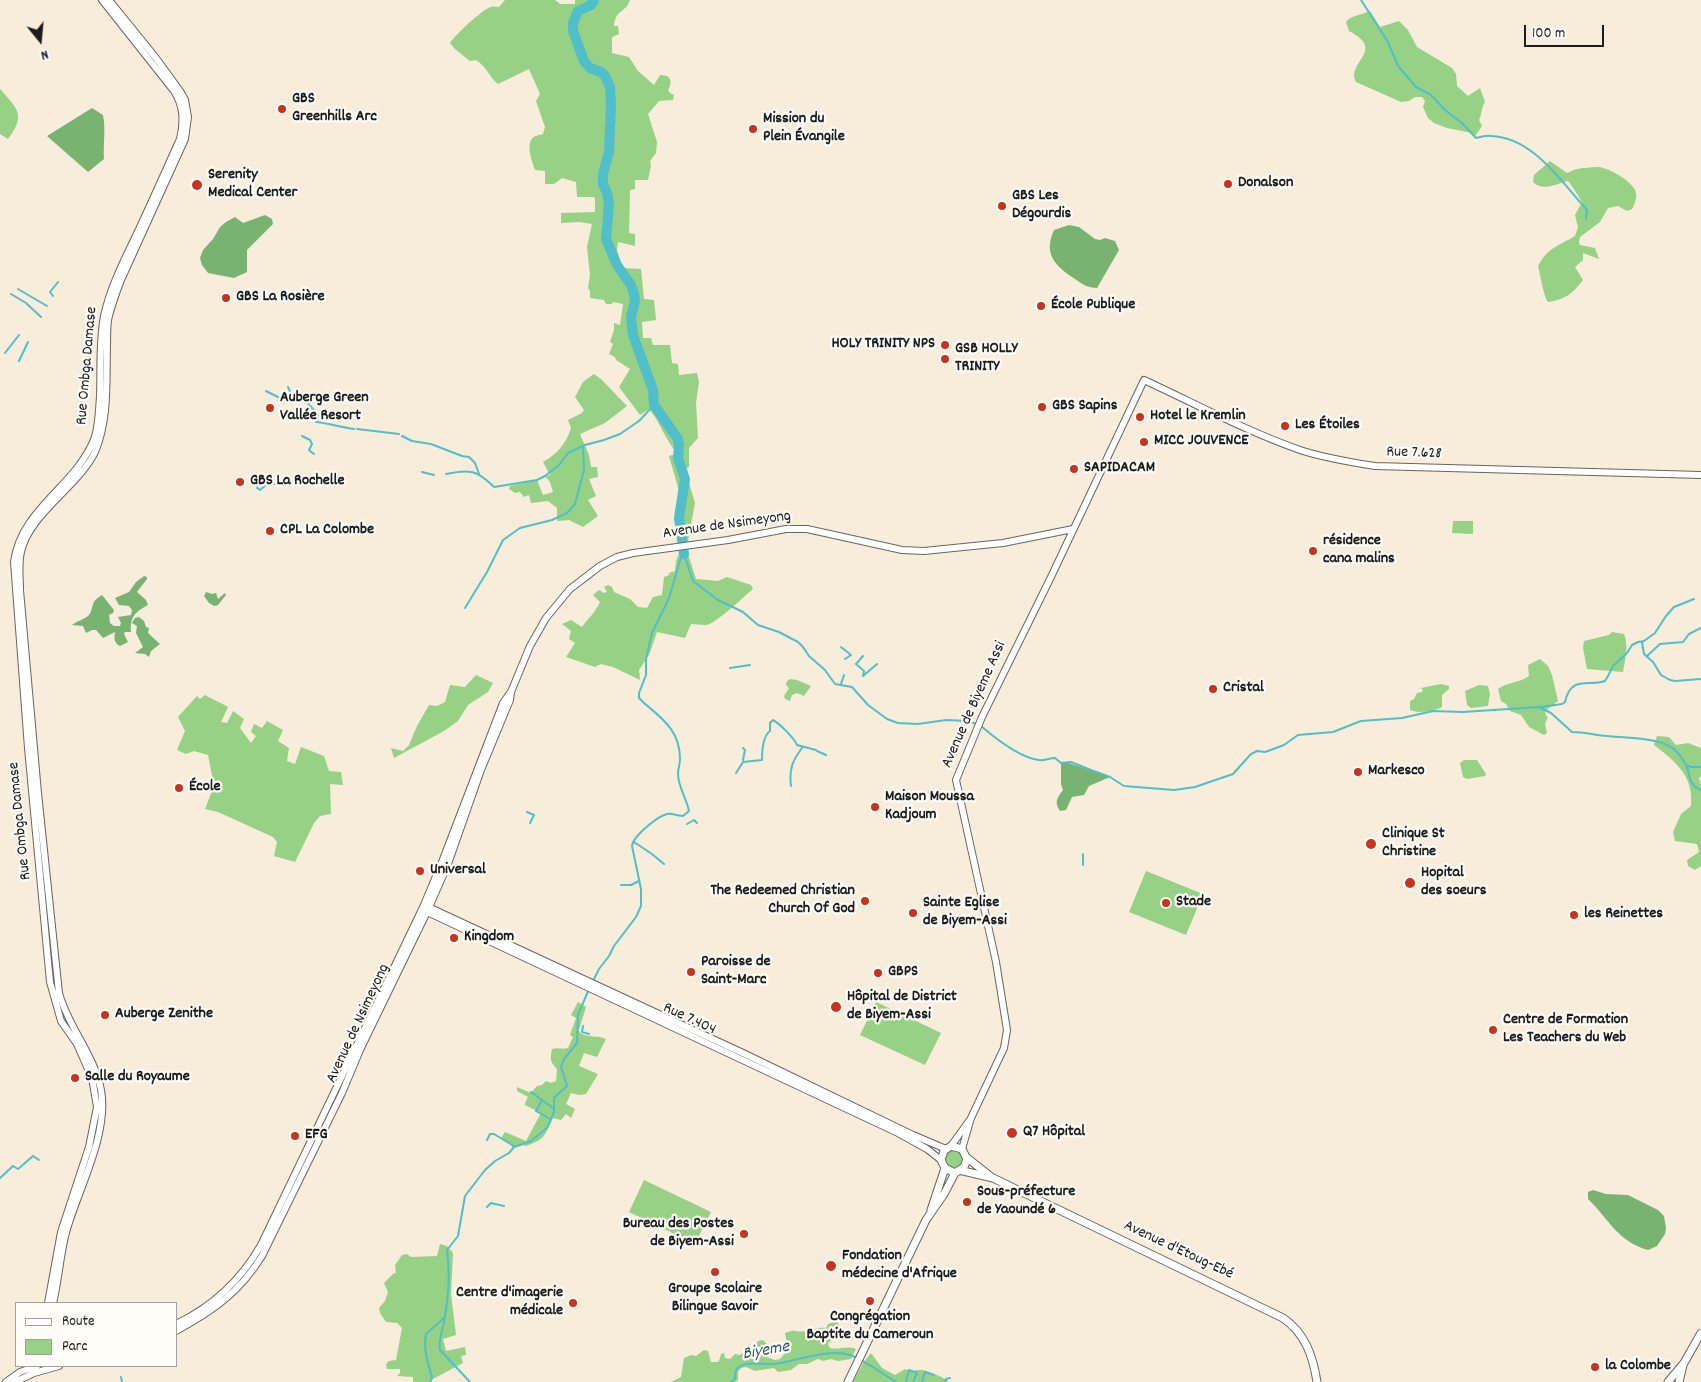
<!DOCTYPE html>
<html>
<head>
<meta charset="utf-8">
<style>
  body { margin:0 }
  #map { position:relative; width:1701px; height:1382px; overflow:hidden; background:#f8ecdb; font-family:Dekko,sans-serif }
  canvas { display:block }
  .legend { position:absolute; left:15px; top:1302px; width:162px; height:65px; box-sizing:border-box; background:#fdfcf7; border:1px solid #a3a29f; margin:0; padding:6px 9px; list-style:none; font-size:15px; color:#1c1c1c }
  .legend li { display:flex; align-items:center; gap:10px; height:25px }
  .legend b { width:25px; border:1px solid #a3a29f }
  .north { position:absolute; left:15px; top:15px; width:50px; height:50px; -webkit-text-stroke:4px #fdfcf7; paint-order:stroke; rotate:163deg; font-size:14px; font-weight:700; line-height:20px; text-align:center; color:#1c1c1c }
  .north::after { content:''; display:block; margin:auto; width:18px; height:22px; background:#1c1c1c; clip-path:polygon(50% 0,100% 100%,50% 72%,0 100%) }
  .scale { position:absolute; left:1524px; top:25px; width:80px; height:22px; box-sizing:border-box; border:2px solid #1c1c1c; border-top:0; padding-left:6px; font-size:15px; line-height:18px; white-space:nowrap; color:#1c1c1c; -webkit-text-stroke:4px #fdfcf7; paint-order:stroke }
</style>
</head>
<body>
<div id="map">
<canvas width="1701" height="1382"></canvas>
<ul class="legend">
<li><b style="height:6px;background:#fff"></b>Route</li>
<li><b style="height:14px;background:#96d185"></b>Parc</li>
</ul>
<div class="north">N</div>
<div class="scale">100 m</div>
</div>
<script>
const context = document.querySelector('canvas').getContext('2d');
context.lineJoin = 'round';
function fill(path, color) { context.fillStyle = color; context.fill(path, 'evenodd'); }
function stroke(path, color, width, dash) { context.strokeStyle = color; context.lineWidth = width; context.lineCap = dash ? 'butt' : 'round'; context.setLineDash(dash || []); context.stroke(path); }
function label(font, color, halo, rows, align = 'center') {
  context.font = font + ' Dekko,sans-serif'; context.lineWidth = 4.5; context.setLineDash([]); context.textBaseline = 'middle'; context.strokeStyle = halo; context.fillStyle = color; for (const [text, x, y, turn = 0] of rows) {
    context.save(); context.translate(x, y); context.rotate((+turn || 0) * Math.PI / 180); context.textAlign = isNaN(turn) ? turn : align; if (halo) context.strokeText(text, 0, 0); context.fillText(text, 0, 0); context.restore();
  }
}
fill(new Path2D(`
  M505,0H555L560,4H575V0H630C625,14 616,8 614,26H618L619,34L612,37V53L629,57L638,71L654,85L660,75L667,76C672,79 671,86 668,90L670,93L674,95L673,100L659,101L648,114L657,142L656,153L650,161L651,166L648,180H635V189L630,190L629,233L635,234V246L618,242L617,250L622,268L641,269L644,299L654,300L656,320L642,322L643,338H651L653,345H670L672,363L678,364L679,375L697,373L699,382L696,403L698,438L689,448V467L685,469L695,503L688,541L679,542L675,525L678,523L679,506L683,505L669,456L676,454C674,448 669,443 666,437C660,427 657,418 649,409L640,415L619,387L630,369L616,360L615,357L609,354L613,344L610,342L614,330V323L620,325L623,304L613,302L612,304H606L604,300L590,298V291L588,288L590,275L587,247L592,224L579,222L561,223V213L595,212V198L593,197H577L576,182L562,178L554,184H545V171L535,170C532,161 527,149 531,140C533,136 539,135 543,134L545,127L536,101L540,94L529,69L498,84C489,77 488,68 476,60L470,61L455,49L450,43C454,36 484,8 491,7C493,6 496,7 499,7Z
  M1370,11L1380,27L1399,21L1408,30L1417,47L1452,68L1456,74L1457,86L1468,96L1480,88L1485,102C1481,108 1482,114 1479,120L1482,126L1475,136L1472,133L1447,128L1434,123L1428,118L1423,107L1425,101L1422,97H1415L1409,101L1401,102L1356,82C1346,61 1387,51 1349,31L1346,22C1351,15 1362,15 1370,11Z
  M0,89C18,109 26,115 8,139L0,134Z
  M1550,161L1567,173C1571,172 1574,169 1578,169C1579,168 1597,167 1598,167C1609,168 1630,180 1635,190C1638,195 1635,204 1632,209L1627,211L1618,206L1608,208L1600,222L1580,237L1579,242L1580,245L1595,248L1599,259L1583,253V260L1575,267L1583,280C1573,293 1565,300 1548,302C1544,298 1540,273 1538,266C1548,247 1559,246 1575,236L1578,227L1575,215L1582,202C1580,198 1570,183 1568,181C1555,184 1543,192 1533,182L1534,175Z
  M594,374L601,379L627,406L605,423L580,434L589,455L591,467H597L598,477L589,479L596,496L588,500L598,516L583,527L569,520L557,521V508L548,501L531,503L529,495L524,497L520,492L515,493L509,489L510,486L537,480L543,495L553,492L550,482L545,476L550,475L543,462C557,454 566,444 571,428L568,420L582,413L584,410L575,397L583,382Z
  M1453,521H1473V534L1452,533Z
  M680,551H687L696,579L718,581L727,577L751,585L753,589C743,597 716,624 706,625C701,625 695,624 691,624L685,638L657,632L649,655L639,670L640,680L613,667L601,664L595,667L566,657L575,643L569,639L571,631L562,624L571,620L582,627C588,618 596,612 600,602L593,595L599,590L604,593L607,592L604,587L608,585L612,587L614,592L630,599L638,607L647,608L653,597L662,595L664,577L669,575V573L675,571L676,561Z
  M1612,632L1624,634C1629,646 1625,660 1623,672L1587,669L1583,648L1584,641L1609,635Z
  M1540,659L1548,666L1552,675L1558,701L1545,711L1546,716L1548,717L1545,724L1547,733L1544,735L1529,727L1521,715L1510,711L1506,704L1501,701L1498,689C1507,682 1520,683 1529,676L1528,665Z
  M476,675L493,683L488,692L468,705L458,721L444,731L394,758L391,748L403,751L409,745L417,726L429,705L437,706L445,702L450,685L465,687Z
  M790,679L797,680L811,686L804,696L797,693L792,695L790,701L785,699L784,696L789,688L786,685L787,681Z
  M1441,684L1449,686V689L1442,695V707C1434,711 1419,714 1410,710V701L1414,699L1417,693L1422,692L1423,690L1421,688Z
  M1479,685L1488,686L1490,694L1488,706L1471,708L1467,705L1465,691Z
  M205,695C213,700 220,702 228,707L221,722L227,723L233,711L244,719L240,728L251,743L256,736L251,732L254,724L262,728L267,721L283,730L278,741L289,748L287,761L295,764L301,747L324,756L329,771L341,772L343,785L330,784L331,814L320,816L314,823L295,862L274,856L277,842L273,837L218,812L205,809L214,786L208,755L194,751L186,754L177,750L185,731L178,717L197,696L200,699Z
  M1657,736L1669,737L1676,745L1688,743L1701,748V777H1699L1701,785V866L1695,870L1688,866L1687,860L1699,852L1697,844L1675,841L1673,832L1681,814L1691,806C1694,776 1676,762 1654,745Z
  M1464,760H1477L1486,774L1485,776L1467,779L1463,777L1460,763Z
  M1146,871L1203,894L1186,935L1129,912Z
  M578,1002L586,1007L579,1030L580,1033C589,1038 597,1035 606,1039L597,1057L584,1053L579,1066L598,1074L586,1094L579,1095L571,1093L566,1104L575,1109L571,1118L566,1114L561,1120L553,1118C544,1136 546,1139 526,1146L523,1145L514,1148L512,1145L501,1138L505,1132L526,1141L541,1113L525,1105V1103L528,1097L517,1091V1087L531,1093L537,1086L542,1085L546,1081L551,1083L556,1081L557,1069C550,1062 550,1059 552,1049C558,1047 562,1050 568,1048L573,1037L570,1035L576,1018L571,1015Z
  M876,1002L941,1033L925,1065L860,1035Z
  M945 1159a9 9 0 1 1 18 0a9 9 0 1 1-18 0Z
  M644,1180L711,1212L695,1244L629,1212Z
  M440,1244L447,1246L453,1253L451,1294L456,1335L443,1339L446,1351L465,1347L466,1355L461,1356L463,1363L433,1379L431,1382H413V1377L397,1376L400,1373V1369H387L386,1364L389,1361L396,1360L402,1328L397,1323L386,1322L380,1313L379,1308L385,1301L388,1292L384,1283L394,1273H396L395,1265L402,1255L407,1254L411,1257L437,1256Z
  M836,1321L839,1324L835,1336L828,1344L830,1348C839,1350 848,1345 856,1349L851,1359L838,1361L831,1359L823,1361L818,1359L807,1364H799L791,1370L778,1372L774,1368L755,1371L746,1367L741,1368L738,1372V1380L735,1382H671L681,1377L684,1358L691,1355L696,1356L704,1350L708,1351L711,1362H717L719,1361L721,1354L724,1353L725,1358L730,1359L735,1354L740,1355L746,1350L754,1347L758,1341L763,1340L768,1345L766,1355L767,1357L775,1360L780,1359L785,1353L784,1346L787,1343L785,1333C797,1328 796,1333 805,1331C813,1330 818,1327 826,1328L828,1324Z
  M871,1353L882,1368L895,1375L905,1369C913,1372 914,1370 922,1370C928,1371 944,1377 949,1382H853L863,1363Z`), '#96d185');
fill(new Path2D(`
  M92,108L103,115C106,130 103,144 104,159L88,172L47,136Z
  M265,215L272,219L273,224L247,250V272L234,278L208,273L202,265L200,258L203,250L213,239L220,227L226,222L235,217L243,223Z
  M1069,225L1079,227L1095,239L1100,240L1105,238L1115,241L1119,250L1097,288C1088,288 1082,284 1075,279C1055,266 1043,254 1054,230Z
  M144,576L147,577V579L137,592L146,600L148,605C135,612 130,617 131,632H125L124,634L128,642L120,646C114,643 114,638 115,632L103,638L96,630H92L86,633L83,626L72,625C76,621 84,620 89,615C95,606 89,603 102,595L114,610L113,613L109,615L110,623L114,626H120L121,623L118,617L131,615L132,610L129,606L119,605L115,598L129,592L136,582Z
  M206,592L212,594L216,593L218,599L225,593L226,595L218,605L214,606L209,603L204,596Z
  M139,617L144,621L146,627L149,628L148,633L160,644L151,651L149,657L145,654L135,653L143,647L136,633L137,626L132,623L135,618Z
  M1066,762L1110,777L1089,786L1084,795L1072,797L1066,810L1060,811C1054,802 1057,798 1063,790L1061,784V763Z
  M1593,1190L1606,1194L1628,1195L1658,1210L1664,1216L1666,1228L1665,1234L1657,1246L1648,1250C1617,1241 1609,1219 1588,1199V1192Z`), '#78b372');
stroke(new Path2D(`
  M1361,0L1388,42L1398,66L1416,87L1431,95L1445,110L1462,123L1476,138C1480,137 1486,135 1491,136C1533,137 1562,183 1587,210L1586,219
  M18,289L47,306
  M11,294L26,303L41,317
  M53,296L50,292L58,282
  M5,353L19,335
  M19,361L28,342
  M288,387L292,396
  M266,391L282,399C304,393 303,400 319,415L316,422
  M317,422C330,424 341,427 354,429
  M357,429L399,434
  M302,436L310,440L312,444L309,450L314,454
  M402,436L412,441L431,444L462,456L469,457L475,463L479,474
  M422,472L434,475
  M446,474C470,469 477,470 494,487L537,480L545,476L559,465L568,453L585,445L604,440L620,434L639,421L654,405
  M260,478L257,488L260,490L267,484H287
  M684,554L693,581L718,600L743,612L758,625L779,632L798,642L803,647L809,656L825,670L835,684L852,687L868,705L887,719L898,723L918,724L946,720L968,721L976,724
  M465,608L487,572L503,540L520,528L552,520L567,513L575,504L584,470L583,446
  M1642,642L1644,654L1653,662L1661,675L1670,680L1675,681L1701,679
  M841,647L851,655L845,659
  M863,656L856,664L864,671L863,676L877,664
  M1647,656L1660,644L1683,642L1689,634L1701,628
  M730,668L750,665
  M841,684L844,675
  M1541,707L1562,704L1565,702C1571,675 1588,687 1605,681L1608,676L1613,666L1627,653L1632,645L1638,642L1644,641L1655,633L1666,616L1674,607L1694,599
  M981,726C995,738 1021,758 1039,760C1044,761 1049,758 1055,758L1061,763L1071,762L1091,770L1110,777L1124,786L1174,790L1195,787L1233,774L1251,754L1257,751L1265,752L1284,745L1298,735L1333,732L1361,721L1402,718L1433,711L1463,712L1539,707L1551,713L1572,732C1585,732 1595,735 1607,736C1625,738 1665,737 1677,752C1680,755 1684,761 1686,765C1691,775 1687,784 1701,790
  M817,751L826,755
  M743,760L745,750L743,748
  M1686,765L1691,767H1701
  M736,773L743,762L762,760C762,751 763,736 770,731V723L773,720C779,723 795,739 797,745L816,750
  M791,786C789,770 792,761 802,748
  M527,812L534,815L530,823
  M687,824L694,820L697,823
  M634,842L652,854L664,864
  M1083,865V854
  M621,885H631L639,881
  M593,981L599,969L609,956L614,946L636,917L641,906V889L632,846C633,836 658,816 667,814C672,813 678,816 683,816L689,811C687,799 678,787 678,774C678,769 680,764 680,759C680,731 663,719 644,703L639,698V693L646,675V659L652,633L669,598L681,557L684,554
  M583,1026L582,1032L589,1034
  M531,1092L553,1108
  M542,1100L536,1111L550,1119
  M487,1140L490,1134H494L512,1145L514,1147
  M0,1178L13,1166L18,1169L33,1156L39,1160
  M487,1207L491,1203L504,1206
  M121,1377L122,1382
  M430,1382L432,1377C428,1363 423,1349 426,1334L445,1317
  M470,1382L440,1350C438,1339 444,1327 445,1316C449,1293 450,1273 447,1250L458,1236L465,1196L485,1170L495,1161L509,1153L514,1147L531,1141L547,1128L554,1112V1098L567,1086L561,1067L564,1059L577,1043L578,1015L589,989
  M731,1382L735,1379C735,1373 735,1369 740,1366C750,1361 764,1365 774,1364C797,1361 828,1348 850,1355C862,1359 885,1375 896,1382
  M906,1382L909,1370L917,1373L913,1382
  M922,1382L925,1372L934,1375
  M945,1382L946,1379L950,1378`), '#51bfc9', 2);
stroke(new Path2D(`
  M594,0L591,5L578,11L573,23V31L584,61L590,68L601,72L605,76L610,87L611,104L609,152L603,174V184L607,193L609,204L606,239L617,265L631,285L634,294L635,301L631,317L633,335L653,390L654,405L678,439L679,445L678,458L685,479L679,518L684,554`), '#51bfc9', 10);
const secondary = new Path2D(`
  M426,906L745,1054L913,1135L946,1149
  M425,911L898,1133L927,1149L941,1160
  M951,1146L969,1121
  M962,1149L971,1118L1004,1048L1007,1030L996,962L956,780L982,717L1051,577L1144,380C1196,404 1246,431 1300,450C1324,458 1349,462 1375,466L1701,475
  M48,1303L61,1232L89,1147L97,1107L92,1078L77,1044L61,1021L50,982L28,748L14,562C21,508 77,486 95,437C99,423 99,409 100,396C101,370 99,342 104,316C111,284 127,255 141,225C154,197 167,168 180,139C184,121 184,107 174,91L102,0
  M53,1303C59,1279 60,1253 67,1229C79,1188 109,1133 101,1090C94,1054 68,1027 59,993L38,793L20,590C20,578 18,564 21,552C29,514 78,487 95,452C109,419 106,381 107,347C107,338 107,328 108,320C111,306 116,293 121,280L185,139L188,117L185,100L180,91L156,58L109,0
  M176,1324C214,1306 241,1280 261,1245L424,905L442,862L503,703L510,693
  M176,1331C213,1311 240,1292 262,1256L342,1093L360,1050L427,912L448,864L481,770L510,700L511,692L530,646L546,618L570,589L600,566L617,557L633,553L728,540L786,529H807L902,550L924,551L1003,543L1073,529
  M6,1382L20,1372L37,1366
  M15,1382L34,1373L59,1366`);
const primary = new Path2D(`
  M951,1146L962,1149L967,1159L964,1167L955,1173L945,1168L941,1160L944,1151Z
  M966,1157L990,1176
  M959,1170L993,1178L1283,1318C1305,1333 1313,1356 1317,1382
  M931,1210L945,1168
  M848,1382L926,1220L944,1194L955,1173
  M1668,1382L1684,1363L1701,1333
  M1679,1382L1683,1365`);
stroke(secondary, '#69655f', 8);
stroke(primary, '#69655f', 9);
stroke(secondary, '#fff', 6);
stroke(primary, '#fff', 7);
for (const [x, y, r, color] of [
  [282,109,5,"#c8321e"],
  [753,129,5,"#c8321e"],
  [1228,184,5,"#c8321e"],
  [197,185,6,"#c8321e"],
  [1002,206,5,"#c8321e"],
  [226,298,5,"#c8321e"],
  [1041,306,5,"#c8321e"],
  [945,345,5,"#c8321e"],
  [945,359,5,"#c8321e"],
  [1042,407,5,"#c8321e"],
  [270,408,5,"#c8321e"],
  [1140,417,5,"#c8321e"],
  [1285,426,5,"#c8321e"],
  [1144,442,5,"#c8321e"],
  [1074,469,5,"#c8321e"],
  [240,482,5,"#c8321e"],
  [270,531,5,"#c8321e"],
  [1313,551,5,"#c8321e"],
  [1213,689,5,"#c8321e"],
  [1358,772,5,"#c8321e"],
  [179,788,5,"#c8321e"],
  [875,807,5,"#c8321e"],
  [1371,844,6,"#c8321e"],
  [420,871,5,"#c8321e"],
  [1410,883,6,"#c8321e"],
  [865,901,5,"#c8321e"],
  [1166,903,5,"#c8321e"],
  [913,913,5,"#c8321e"],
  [1574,915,5,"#c8321e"],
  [454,938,5,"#c8321e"],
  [691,972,5,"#c8321e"],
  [878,973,5,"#c8321e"],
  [836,1007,6,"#c8321e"],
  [105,1015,5,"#c8321e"],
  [1493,1030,5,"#c8321e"],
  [75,1078,5,"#c8321e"],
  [1012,1133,6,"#c8321e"],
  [295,1136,5,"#c8321e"],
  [967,1202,5,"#c8321e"],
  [744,1234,5,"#c8321e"],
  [831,1266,6,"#c8321e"],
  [715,1272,5,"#c8321e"],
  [870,1301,5,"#c8321e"],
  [573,1303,5,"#c8321e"],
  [1595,1367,5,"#c8321e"]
]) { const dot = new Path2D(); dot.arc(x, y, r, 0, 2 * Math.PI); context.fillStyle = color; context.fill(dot); stroke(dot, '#fdfcf7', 2); }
label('bold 16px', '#1c1c1c', '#fdfcf7', [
  ["GBS",292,100],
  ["Greenhills Arc",292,118],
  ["Mission du",763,120],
  ["Plein Évangile",763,138],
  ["Serenity",208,176],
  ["Medical Center",208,194],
  ["Donalson",1238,184],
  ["GBS Les",1012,197],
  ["Dégourdis",1012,215],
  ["GBS La Rosière",236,298],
  ["École Publique",1051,306],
  ["HOLY TRINITY NPS",935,345,"right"],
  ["GSB HOLLY",955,350],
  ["TRINITY",955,368],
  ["Auberge Green",280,399],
  ["Vallée Resort",280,417],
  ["GBS Sapins",1052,407],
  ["Hotel le Kremlin",1150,417],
  ["Les Étoiles",1295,426],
  ["MICC JOUVENCE",1154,442],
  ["SAPIDACAM",1084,469],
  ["GBS La Rochelle",250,482],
  ["CPL La Colombe",280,531],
  ["résidence",1323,542],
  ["cana malins",1323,560],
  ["Cristal",1223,689],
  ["Markesco",1368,772],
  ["École",189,788],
  ["Maison Moussa",885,798],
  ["Kadjoum",885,816],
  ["Clinique St",1382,835],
  ["Christine",1382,853],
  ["Universal",430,871],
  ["Hopital",1421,874],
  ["des soeurs",1421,892],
  ["The Redeemed Christian",855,892,"right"],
  ["Church Of God",855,910,"right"],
  ["Stade",1176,903],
  ["Sainte Eglise",923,904],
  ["de Biyem-Assi",923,922],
  ["les Reinettes",1584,915],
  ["Kingdom",464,938],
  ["Paroisse de",701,963],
  ["Saint-Marc",701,981],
  ["GBPS",888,973],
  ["Hôpital de District",847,998],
  ["de Biyem-Assi",847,1016],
  ["Auberge Zenithe",115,1015],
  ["Centre de Formation",1503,1021],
  ["Les Teachers du Web",1503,1039],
  ["Salle du Royaume",85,1078],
  ["Q7 Hôpital",1023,1133],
  ["EFG",305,1136],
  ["Sous-préfecture",977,1193],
  ["de Yaoundé 6",977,1211],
  ["Bureau des Postes",734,1225,"right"],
  ["de Biyem-Assi",734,1243,"right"],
  ["Fondation",842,1257],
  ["médecine d'Afrique",842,1275],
  ["Groupe Scolaire",715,1290,"center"],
  ["Bilingue Savoir",715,1308,"center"],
  ["Centre d'imagerie",563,1294,"right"],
  ["médicale",563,1312,"right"],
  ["Congrégation",870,1318,"center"],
  ["Baptite du Cameroun",870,1336,"center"],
  ["la Colombe",1605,1367]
], 'left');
label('16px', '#1c1c1c', '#fdfcf7', [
  ["Rue Ombga Damase",88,366,-85],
  ["Rue 7.628",1414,454,2],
  ["Avenue de Nsimeyong",727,526,-8],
  ["Avenue de Biyeme Assi",975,705,-66],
  ["Rue Ombga Damase",21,821,-96],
  ["Rue 7.404",689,1020,25],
  ["Avenue de Nsimeyong",359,1024,-65],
  ["Avenue d'Etoug-Ebé",1178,1251,25]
]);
label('italic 18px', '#315d61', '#fdfcf7', [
  ["Biyeme",766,1352,-10]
]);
</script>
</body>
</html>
